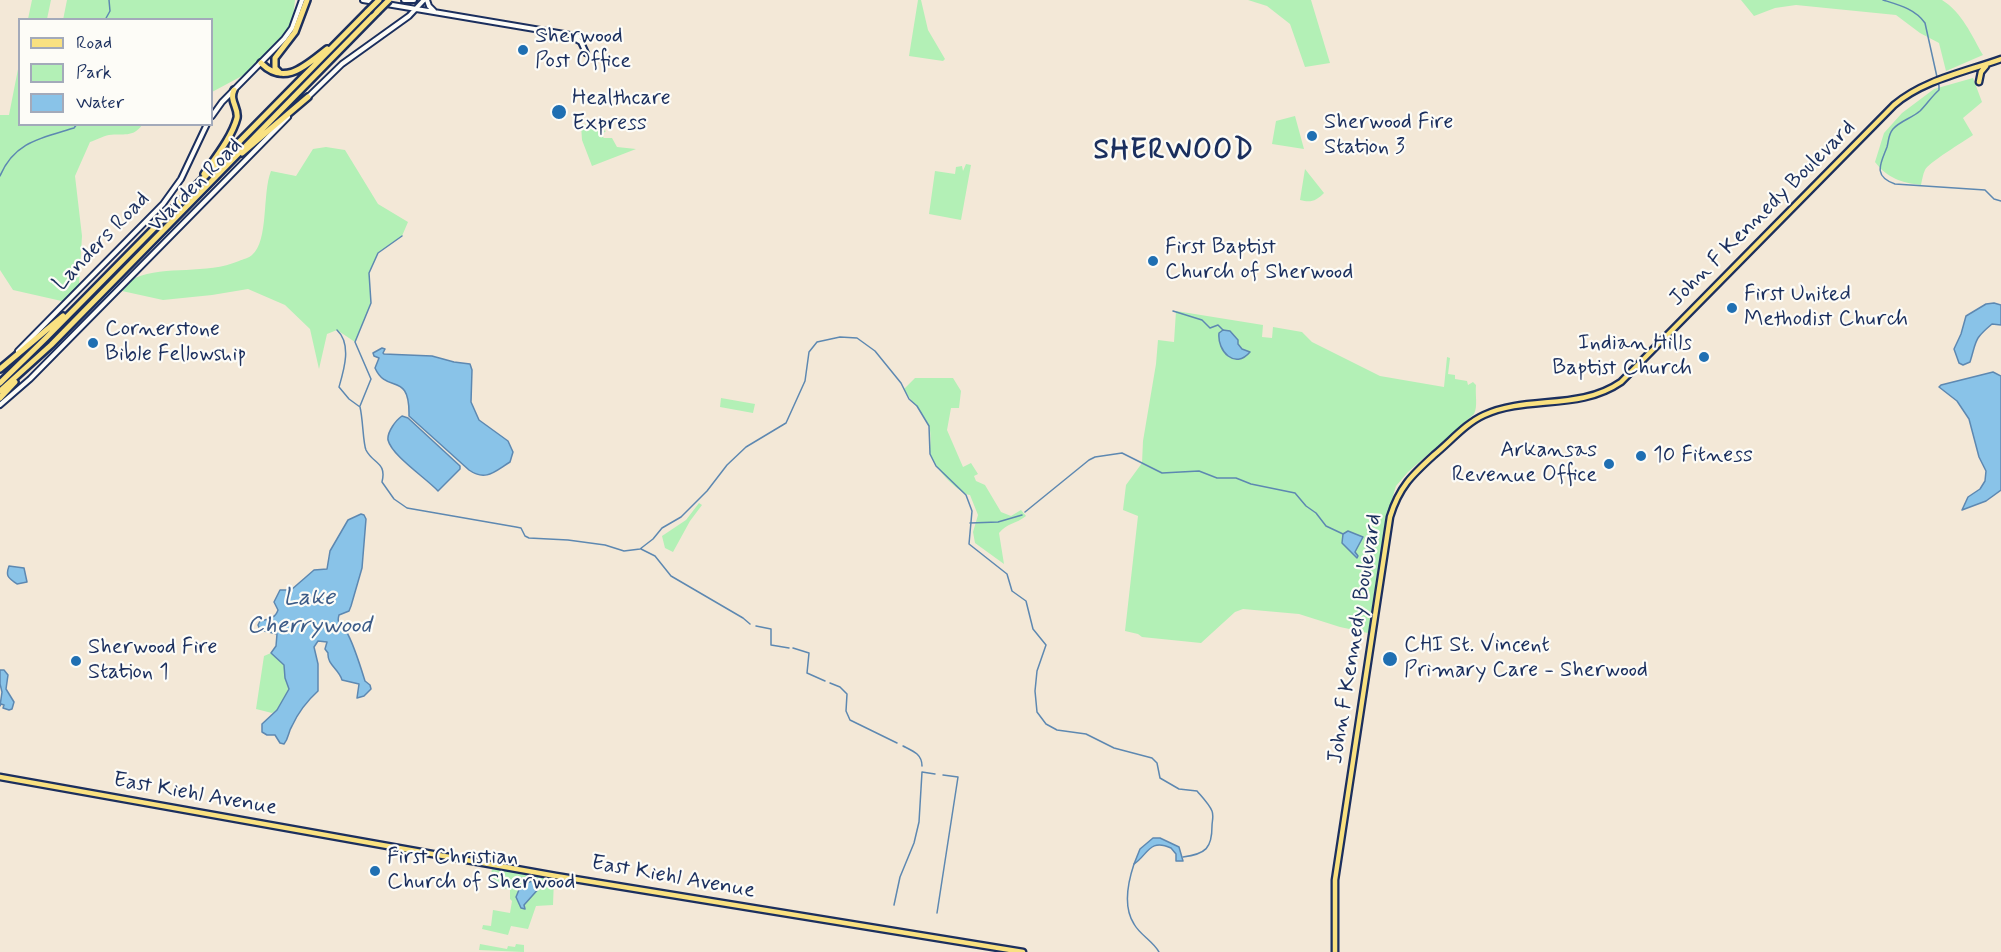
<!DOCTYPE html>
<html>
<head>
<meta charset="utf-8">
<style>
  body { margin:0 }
  #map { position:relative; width:2001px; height:952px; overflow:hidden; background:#f3e8d7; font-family:Mynerve,sans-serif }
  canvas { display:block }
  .legend { position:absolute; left:18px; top:18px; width:195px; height:108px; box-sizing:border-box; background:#fdfcf7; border:2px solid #a3aaba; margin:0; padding:8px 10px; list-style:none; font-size:18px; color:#1b2f5e }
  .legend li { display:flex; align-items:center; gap:12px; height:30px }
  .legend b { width:30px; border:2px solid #a3aaba }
</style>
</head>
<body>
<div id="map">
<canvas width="2001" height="952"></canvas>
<ul class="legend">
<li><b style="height:8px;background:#f9e181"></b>Road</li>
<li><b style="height:16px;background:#b3f0b6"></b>Park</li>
<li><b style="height:16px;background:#89c3e8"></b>Water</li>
</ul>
</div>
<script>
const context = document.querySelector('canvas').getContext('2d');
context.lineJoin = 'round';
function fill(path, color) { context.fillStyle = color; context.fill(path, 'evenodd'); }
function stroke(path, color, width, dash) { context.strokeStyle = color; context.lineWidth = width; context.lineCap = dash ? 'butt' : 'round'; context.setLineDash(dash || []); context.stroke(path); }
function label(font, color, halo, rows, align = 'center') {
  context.font = font + ' Mynerve,sans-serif'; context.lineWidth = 4.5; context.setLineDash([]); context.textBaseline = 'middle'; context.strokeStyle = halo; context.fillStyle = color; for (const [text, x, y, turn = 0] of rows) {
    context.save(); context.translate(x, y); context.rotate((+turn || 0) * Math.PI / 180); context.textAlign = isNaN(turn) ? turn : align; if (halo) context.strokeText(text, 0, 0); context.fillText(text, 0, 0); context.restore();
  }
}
fill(new Path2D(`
  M32,0H51L47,19H28Z
  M67,0H295L292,28L255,69L212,92V20H63Z
  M918,0H921L928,30L945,59L943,61L909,56Z
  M1248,0H1311L1330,63L1305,67L1290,24L1267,6Z
  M1741,0H1942C1962,12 1972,36 1983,55L1946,71L1939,43L1920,33L1896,15L1796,5L1775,8L1754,16Z
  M19,64L20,124L142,125C133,138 123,133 109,135C103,136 96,140 90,142L75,176L82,236L79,284L66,302L13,290L0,270V115H9Z
  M1973,78L1982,102L1963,118L1973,135C1963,142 1928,163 1925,170C1923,174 1922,180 1921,185C1902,183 1887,178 1875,162L1884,133L1902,113L1934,89Z
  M1295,116L1304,149L1272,144L1276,121Z
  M584,124L606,131L601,135L604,138H612L617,147L636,149L592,166L582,140L581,125Z
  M326,147L345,150L378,204L408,222L402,236L378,253L369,273L371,303L355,342L337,330L327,334L319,369L310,329L285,305L248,289L212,295L163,300L122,291C126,287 130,281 135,278C166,265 206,275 239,261C243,259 249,258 252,255C269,241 262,193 271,171L296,176L313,149Z
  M966,164L971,165L961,220L929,214L935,171L955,174L956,167L962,166L963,171Z
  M1305,169L1324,193C1316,201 1311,203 1300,200Z
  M1176,311L1263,325L1262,337L1272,338L1273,327L1302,332L1312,342L1380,376L1444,387L1447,357L1450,358L1448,374L1455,375V379L1467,381L1468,385L1473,382L1476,385C1475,394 1478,407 1474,414L1408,472L1396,486L1386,519L1368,633L1340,627L1299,614L1243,609L1235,612L1201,643L1142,637L1138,634L1125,631L1138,516L1123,510L1126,485L1142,463L1143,441L1156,364L1158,340L1174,342Z
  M915,378H953L961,391L959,408H951L947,430L963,467L971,463L978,474L974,476L976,481L985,485L1001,512L1011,516L1021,510L1026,516C1016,524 1007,523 999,533L1004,564L975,543L973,532L978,515L970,495C958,494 931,464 930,452C930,443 932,432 928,424C922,411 911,402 904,389Z
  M721,398L755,404L753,413L720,407Z
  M699,503L702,505L690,521L673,552L665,548L662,536L686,520Z
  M271,653L284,665L285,678L290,690L277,710L272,713L256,709L264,656Z
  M492,868L554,879L553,905L536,906L528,929L511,926L508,935L482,929L483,925L491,926L493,910L510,913L512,901L510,899V890L490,884Z
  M480,944L507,949L508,946L515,947L516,944L524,945V952L479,950Z`), '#b3f0b6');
const water = new Path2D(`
  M1994,303L2001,305V325L1992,324C1973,340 1977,340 1970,362L1963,365L1959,363L1954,349L1961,334L1966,316L1986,304Z
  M1223,330L1230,331L1238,340V344L1242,349L1250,352C1235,370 1217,351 1219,333Z
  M382,348L385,349L383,353L384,354L432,356L454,362L470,364L472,370L471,402L479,420L508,441L513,452L510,462C495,471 486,482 469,470L409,416C410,370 387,395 375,368L379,358L374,356L373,353Z
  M1993,372L2001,376V490L1986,501L1962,510L1968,497L1980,489L1985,481L1986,471L1979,457L1969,419L1957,401L1939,387L1941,385Z
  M402,416L408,418L460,466V469L438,491C426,478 392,456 388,440C387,432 396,420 402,416Z
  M361,514L364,515L366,519L362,568L351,606L349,611L339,615C336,625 342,624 346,631C353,642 361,668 365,681L370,685L371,689L364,696L357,698L359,684L342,680C339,669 327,665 328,653L325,649L327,642L318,641L314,647L318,664V691C308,700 298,713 292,726C288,732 289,738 284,744L280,743L275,735H267L262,732V724L277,710L289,689L285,678L284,665L271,653L276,646L277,634L260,630L258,625L260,621C268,619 275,619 278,610L274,602L280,590H291L314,570L327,569L330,551L348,520Z
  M1348,531L1363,537L1355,552L1358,556L1357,558L1342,543L1343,534Z
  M9,566L24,568L27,582L17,584C9,578 5,577 9,566Z
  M0,670H4L8,675L6,689L14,702L12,709L9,710L3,708L4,705L1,704L0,706L2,692L0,684Z
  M1153,838H1160L1179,847L1183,861H1176V854L1171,848C1149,838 1148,855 1134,864L1140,849Z
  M535,880H538L541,886L524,905L525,909L521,908L516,897L521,885Z`);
fill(water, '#89c3e8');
stroke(water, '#5d88b1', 1.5);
stroke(new Path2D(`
  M1883,0C1899,5 1915,9 1925,23L1939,86V90C1932,96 1927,104 1920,111C1912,118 1900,121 1893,129C1888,135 1889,140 1887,147C1881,163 1872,176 1895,184L1985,190L1994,199L2001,201
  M105,20L110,11L109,0
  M0,176C14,142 41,138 74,128L77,124
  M1173,311L1202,320L1210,328L1218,325L1223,330
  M337,330C352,344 344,370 339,387L349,399L360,407C363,419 363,443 366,450C373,464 387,462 382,482L394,499L407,508L516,527L521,528L525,536L529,538L568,540L605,545L624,551L640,549L653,539L662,528L681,517L707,491L727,465L746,447L786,423L805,381L809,352L817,342L840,337L857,338L875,351L901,383L909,399L917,406L929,426L930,454L936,466L966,495L972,511L969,544L1007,574L1012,591L1026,601L1033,629L1046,645L1037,671L1035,691L1037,712L1046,724L1057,730L1086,734L1114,748L1152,758L1157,763L1160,778L1179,789L1197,791C1202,797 1209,804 1212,811C1214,816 1212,821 1212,826C1212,848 1206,854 1183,857
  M360,406L371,379L355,342L371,303L369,273L378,253L402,236
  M1025,512L1089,460L1095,457L1122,453L1162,473L1199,471L1217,478H1236L1251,484L1295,493L1306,506L1316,513L1326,526L1343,534
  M970,523L998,522L1022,515
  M641,549L655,556L671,576L743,618L750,624
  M756,626L771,629V645L789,648
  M793,648L809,653L807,673L825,681
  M830,683L840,687L847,694L846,711L850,720L897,743
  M903,746C913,751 922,754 922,766
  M1134,864C1128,882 1123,907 1134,924C1140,935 1153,941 1159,952
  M894,905L900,877L914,843L919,822L922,772L935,774
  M937,913L958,777L943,775`), '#5d88b1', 1.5);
const secondary = new Path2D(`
  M363,0L588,38
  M404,0H414
  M427,0L429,6L434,11
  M569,35L581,42L586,53
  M308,97L342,64L409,16L424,0
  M212,116L222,102L284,39L292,28L302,0
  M18,351L163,204L181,179L207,124
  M0,405L30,379L288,117`);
const primary = new Path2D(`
  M1979,82L1981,72L1986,66
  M0,777L556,876L1023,952
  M1335,952V880L1390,517C1399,487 1412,475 1434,455C1450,442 1466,423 1484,415C1527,395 1579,411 1621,382L1894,105C1923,80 1965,72 2001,59`);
const motorway = new Path2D(`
  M261,63C285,87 306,65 327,49
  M280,73L275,68V58L295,32L307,0
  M242,153L308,97
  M204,174C215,158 232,137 237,118C239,108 229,101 234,90
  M0,369L63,316
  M0,383L46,338L368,11
  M0,391L51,345L377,12
  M0,398L15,382`);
stroke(secondary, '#1b2f5e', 8);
stroke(primary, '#1b2f5e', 9);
stroke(motorway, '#1b2f5e', 10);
stroke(secondary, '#fdfcf7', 4);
stroke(primary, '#f9e181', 4.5);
stroke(motorway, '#f9e181', 5);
const motorwayBridge = new Path2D(`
  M368,11L379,0
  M377,12L389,0`);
stroke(motorwayBridge, '#1b2f5e', 10, []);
stroke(motorwayBridge, '#f9e181', 5);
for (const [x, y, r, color] of [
  [523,50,6,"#1f6fb2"],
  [559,112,8,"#1f6fb2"],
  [1312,136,6,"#1f6fb2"],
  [1153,261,6,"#1f6fb2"],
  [1732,308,6,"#1f6fb2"],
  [93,343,6,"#1f6fb2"],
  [1704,357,6,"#1f6fb2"],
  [1641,456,6,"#1f6fb2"],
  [1609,464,6,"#1f6fb2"],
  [1390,659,8,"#1f6fb2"],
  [76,661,6,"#1f6fb2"],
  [375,871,6,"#1f6fb2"]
]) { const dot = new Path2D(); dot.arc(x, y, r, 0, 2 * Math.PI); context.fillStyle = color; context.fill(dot); stroke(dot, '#fdfcf7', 2); }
label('22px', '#1b2f5e', '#fdfcf7', [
  ["Sherwood",535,37],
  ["Post Office",535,62],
  ["Healthcare",572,99],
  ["Express",572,124],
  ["Sherwood Fire",1324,123],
  ["Station 3",1324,148],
  ["First Baptist",1165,248],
  ["Church of Sherwood",1165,273],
  ["First United",1744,295],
  ["Methodist Church",1744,320],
  ["Cornerstone",105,330],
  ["Bible Fellowship",105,355],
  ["Indian Hills",1692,344,"right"],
  ["Baptist Church",1692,369,"right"],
  ["Arkansas",1597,451,"right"],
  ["Revenue Office",1597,476,"right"],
  ["10 Fitness",1653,456],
  ["CHI St. Vincent",1404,646],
  ["Primary Care - Sherwood",1404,671],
  ["Sherwood Fire",88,648],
  ["Station 1",88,673],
  ["First Christian",387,858],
  ["Church of Sherwood",387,883]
], 'left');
label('22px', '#1b2f5e', '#fdfcf7', [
  ["Warden Road",196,186,-45],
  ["John F Kennedy Boulevard",1763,214,-45],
  ["Landers Road",102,242,-46],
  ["John F Kennedy Boulevard",1356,639,-81],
  ["East Kiehl Avenue",195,795,10],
  ["East Kiehl Avenue",673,878,10]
]);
label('italic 24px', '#3c5b87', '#fdfcf7', [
  ["Lake",309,599],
  ["Cherrywood",309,627]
]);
context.letterSpacing = '1.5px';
label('bold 28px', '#1b2f5e', '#fdfcf7', [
  ["SHERWOOD",1174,152]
]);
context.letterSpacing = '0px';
</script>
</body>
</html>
